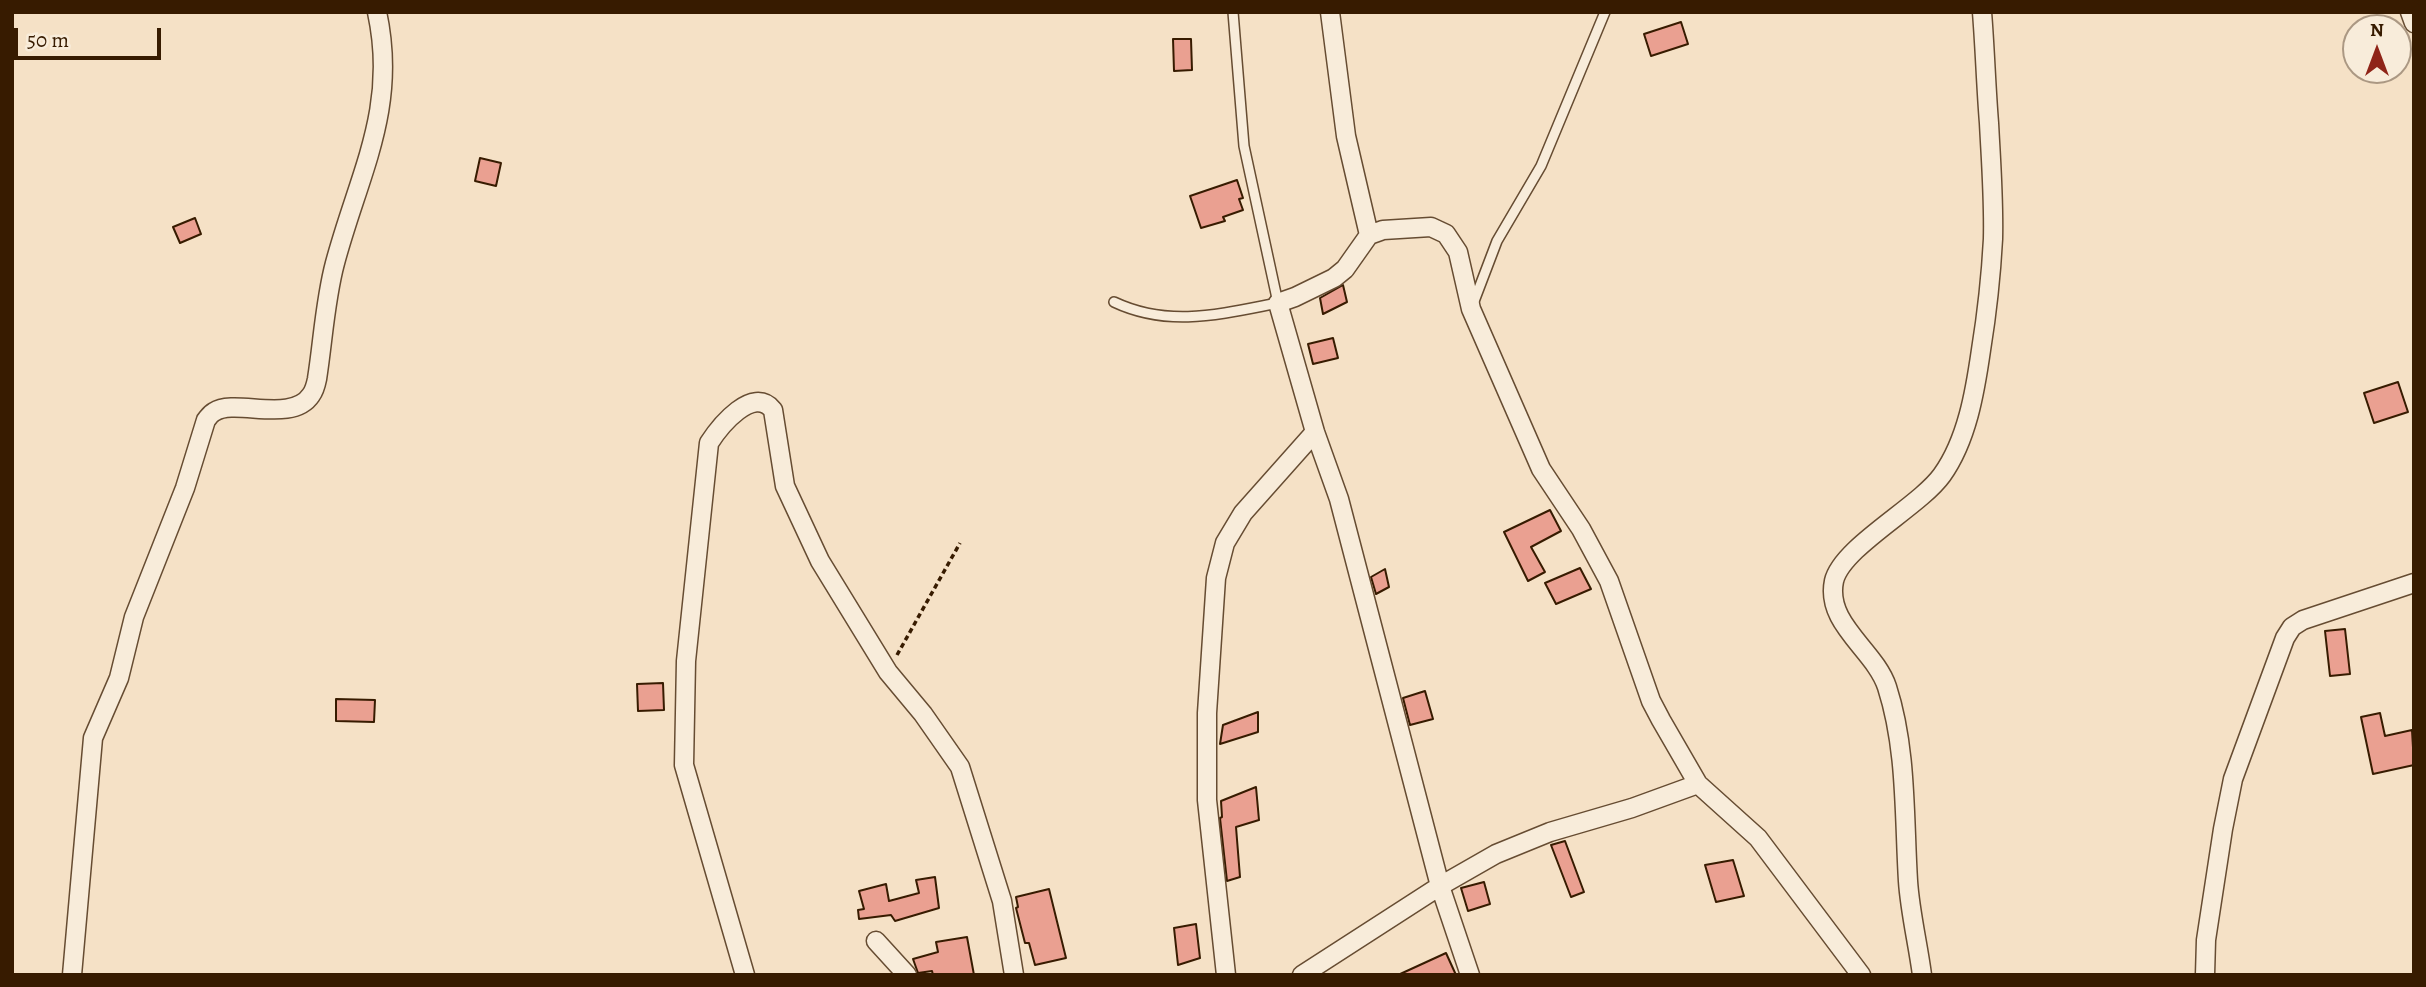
<!DOCTYPE html>
<html>
<head>
<meta charset="utf-8">
<style>
  body { margin:0 }
  #map { position:relative; width:2426px; height:987px; overflow:hidden; background:#f5e1c6; font-family:Alegreya,serif }
  canvas { display:block }
  .frame { position:absolute; inset:0; border:14px solid #371b00; pointer-events:none }
  .north { position:absolute; left:2342px; top:14px; width:70px; height:70px; box-sizing:border-box; background:#f8ecda; border:2px solid #ab9883; border-radius:50%; rotate:0deg; font-size:19px; font-weight:700; line-height:28px; text-align:center; color:#371b00 }
  .north::after { content:''; display:block; margin:auto; width:24px; height:32px; background:#8f2418; clip-path:polygon(50% 0,100% 100%,50% 72%,0 100%) }
  .scale { position:absolute; left:14px; top:28px; width:147px; height:32px; box-sizing:border-box; border:4px solid #371b00; border-top:0; padding-left:9px; font-size:21px; line-height:24px; white-space:nowrap; color:#371b00; -webkit-text-stroke:5px #f8ecda; paint-order:stroke }
</style>
</head>
<body>
<div id="map">
<canvas width="2426" height="987"></canvas>
<div class="frame"></div>
<div class="north">N</div>
<div class="scale">50 m</div>
</div>
<script>
const context = document.querySelector('canvas').getContext('2d');
context.lineJoin = 'round';
function fill(path, color) { context.fillStyle = color; context.fill(path, 'evenodd'); }
function stroke(path, color, width, dash) { context.strokeStyle = color; context.lineWidth = width; context.lineCap = dash ? 'butt' : 'round'; context.setLineDash(dash || []); context.stroke(path); }
const building = new Path2D(`
  M1681,22L1688,44L1651,56L1644,34Z
  M1173,39H1191L1192,70L1174,71Z
  M480,158L501,163L496,186L475,181Z
  M1237,180L1243,198L1239,199L1243,210L1223,217L1225,221L1201,228L1190,196Z
  M195,218L201,234L180,243L173,227Z
  M1343,285L1347,302L1323,314L1320,298Z
  M1333,338L1338,358L1313,364L1308,344Z
  M2398,382L2408,412L2374,423L2364,393Z
  M1550,510L1561,531L1531,547L1545,572L1528,581L1504,532Z
  M1580,568L1591,589L1556,604L1545,583Z
  M1385,569L1389,587L1376,594L1371,577Z
  M2345,629L2350,674L2330,676L2325,631Z
  M663,683L664,710L638,711L637,684Z
  M1425,691L1433,719L1410,725L1403,698Z
  M336,699L375,700L374,722L336,721Z
  M1258,712V732L1220,744L1223,725Z
  M2380,713L2385,736L2412,730L2414,765L2373,774L2361,717Z
  M1256,787L1259,820L1236,827L1240,877L1227,881L1220,818L1222,817L1221,801Z
  M1565,841L1584,892L1571,897L1551,845Z
  M1733,860L1744,896L1716,902L1705,865Z
  M935,877L939,908L895,921L891,915L859,919L858,910L864,909L859,891L886,884L889,901L919,893L916,880Z
  M1484,882L1490,904L1468,911L1461,888Z
  M1049,889L1066,958L1035,965L1029,943H1025L1016,908L1018,907L1016,897Z
  M1196,924L1200,958L1178,965L1174,928Z
  M967,937L974,975H933L932,971L918,973L913,959L938,952L936,942Z
  M1446,953L1456,975H1398Z`);
fill(building, '#eaa091');
stroke(building, '#371b00', 2);
const lane = new Path2D(`
  M1114,302C1169,328 1221,314 1278,303L1244,146L1233,12
  M1473,304L1497,241L1541,166L1605,12`);
const street = new Path2D(`
  M1330,12L1346,136L1369,235
  M2410,12L2414,23
  M876,941L907,975
  M72,975L93,738L119,678L134,617L185,488L206,420C208,418 210,414 214,412C235,398 292,424 311,395C314,391 316,384 317,379C323,341 325,300 335,263C359,173 398,109 377,12
  M745,975L684,765L686,661L709,443C720,426 753,385 773,410L785,486L820,561L888,672L923,714L960,767L1002,901L1014,975
  M1226,975L1207,800V713L1216,578L1225,543L1243,513L1315,432
  M1302,975L1440,886L1496,854L1550,832L1632,808L1698,784
  M1470,975L1440,886L1339,499L1315,432L1278,303L1295,297L1334,278L1345,269L1369,235L1383,230L1431,227L1446,234L1458,252L1471,309L1541,469L1581,529L1609,581L1651,701L1661,720L1698,784L1758,838L1861,975
  M1922,975C1918,944 1910,912 1908,881C1904,816 1907,749 1887,687C1875,650 1825,624 1834,581C1842,547 1919,507 1942,475C1967,440 1975,392 1981,350C1987,313 1991,276 1993,239C1994,200 1991,162 1989,123C1986,86 1985,49 1982,12
  M2205,975L2206,940L2223,829L2233,779L2285,638L2292,627L2303,620L2414,583`);
stroke(lane, '#664c32', 12);
stroke(street, '#664c32', 21);
stroke(new Path2D(`
  M897,655L960,543`), '#371b00', 3.5, [5, 3.5]);
stroke(lane, '#f8ecda', 9);
stroke(street, '#f8ecda', 18);
</script>
</body>
</html>
